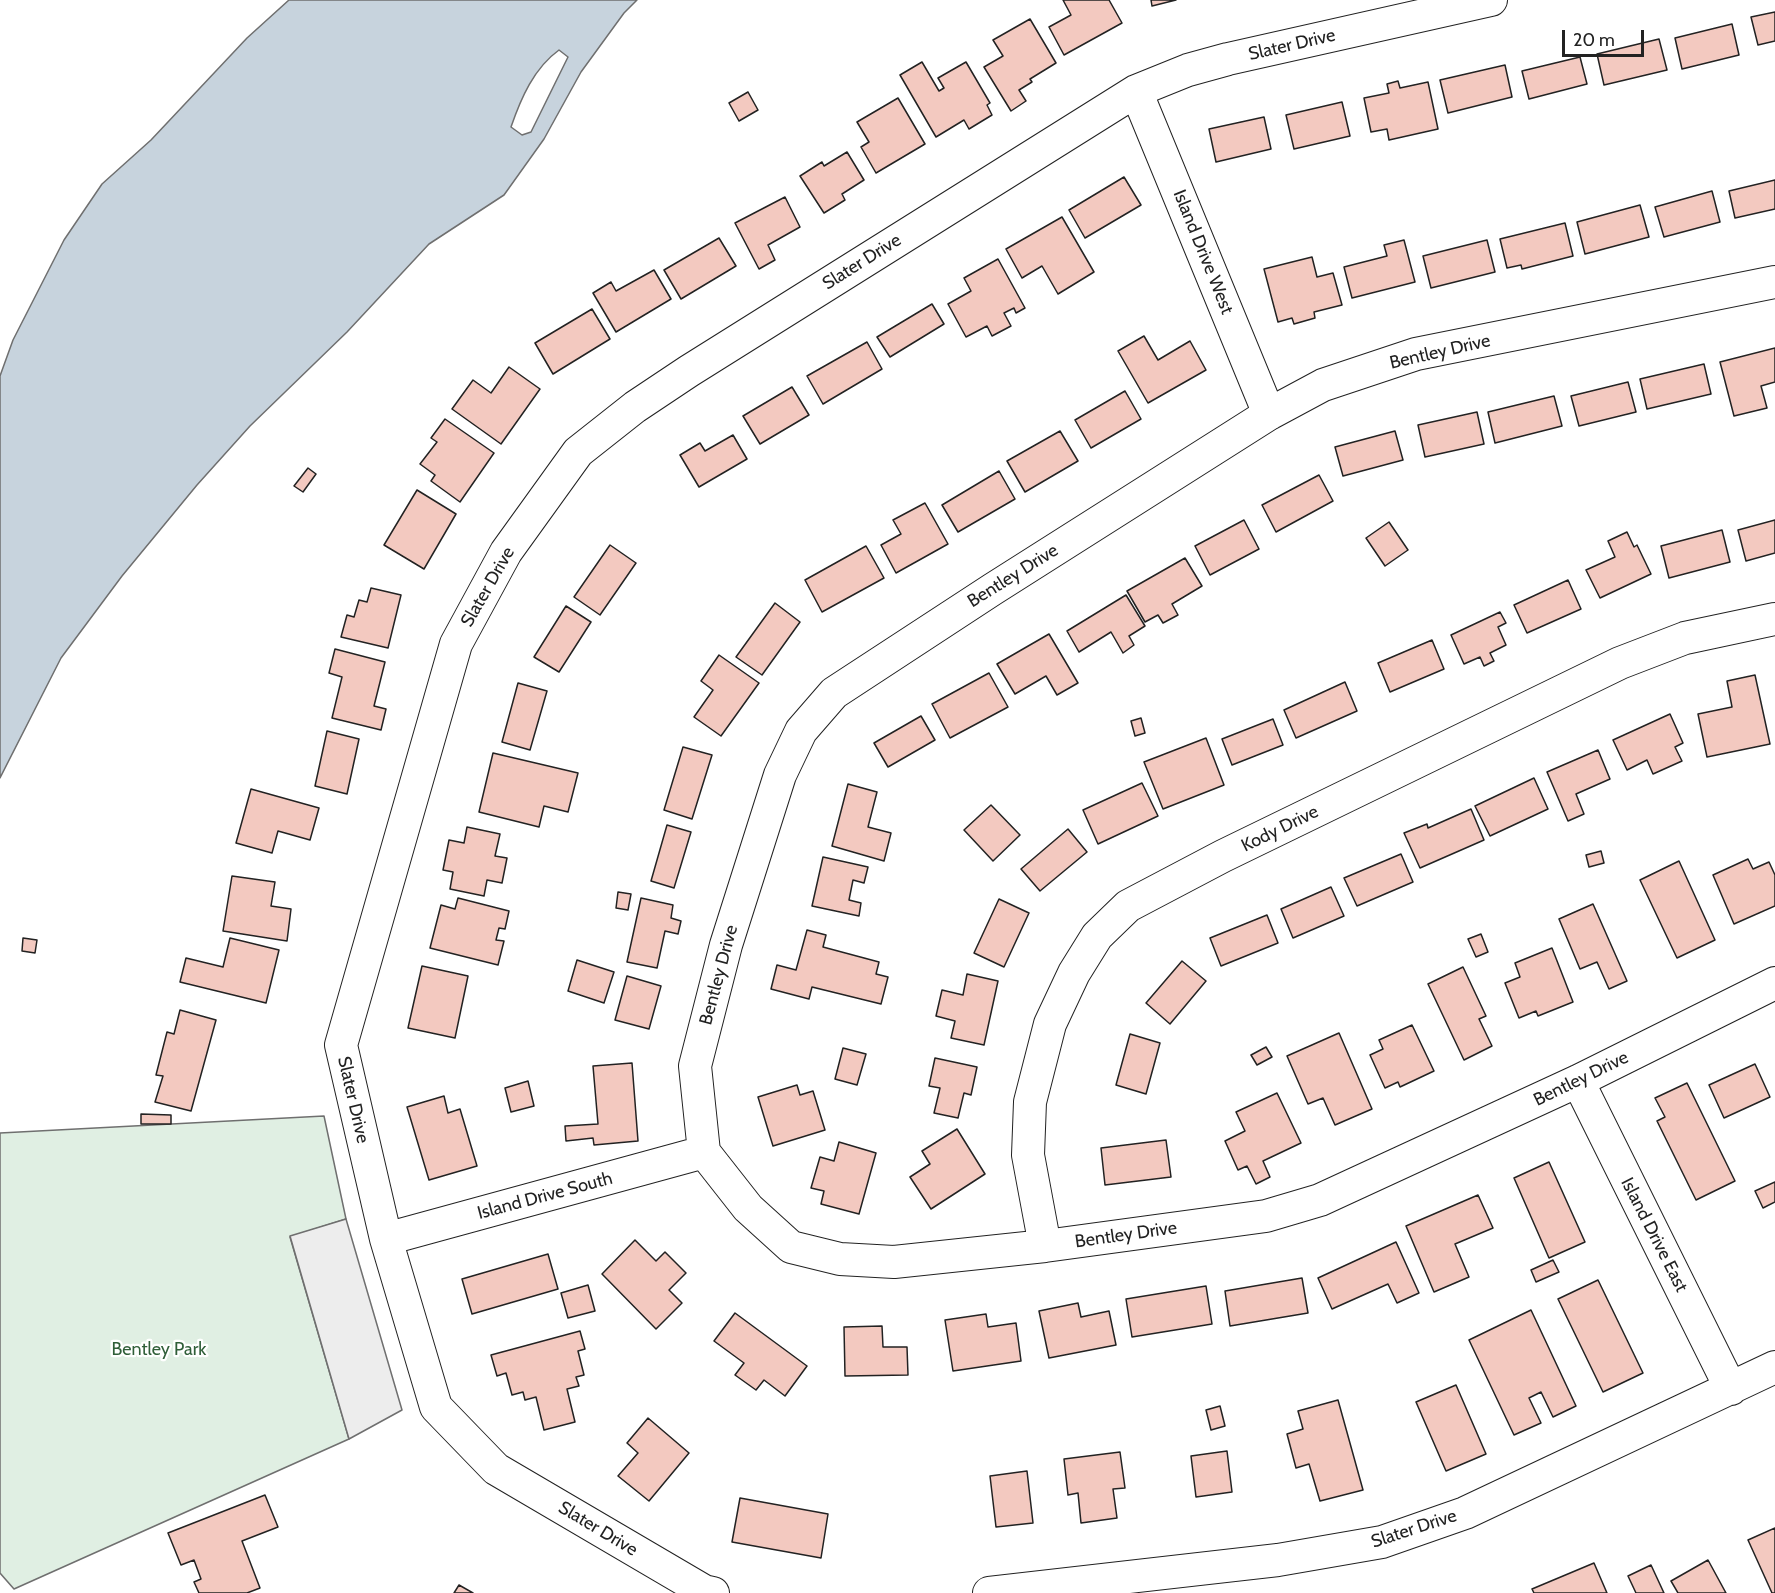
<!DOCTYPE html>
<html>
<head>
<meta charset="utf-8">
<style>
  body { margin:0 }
  #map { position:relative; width:1775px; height:1593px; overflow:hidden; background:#fff; font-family:Cabin,sans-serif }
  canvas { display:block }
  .scale { position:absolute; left:1562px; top:30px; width:82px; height:27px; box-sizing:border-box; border:3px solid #222; border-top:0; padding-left:8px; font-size:18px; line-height:21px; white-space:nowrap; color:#222; -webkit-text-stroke:4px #fff; paint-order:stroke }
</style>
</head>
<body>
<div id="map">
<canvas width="1775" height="1593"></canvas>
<div class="scale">20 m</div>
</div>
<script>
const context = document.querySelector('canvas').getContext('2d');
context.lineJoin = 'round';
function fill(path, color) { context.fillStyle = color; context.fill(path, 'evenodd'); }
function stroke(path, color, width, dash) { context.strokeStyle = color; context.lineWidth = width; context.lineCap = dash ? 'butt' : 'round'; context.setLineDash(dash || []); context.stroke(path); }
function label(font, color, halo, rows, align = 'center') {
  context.font = font + ' Cabin,sans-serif'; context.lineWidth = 4.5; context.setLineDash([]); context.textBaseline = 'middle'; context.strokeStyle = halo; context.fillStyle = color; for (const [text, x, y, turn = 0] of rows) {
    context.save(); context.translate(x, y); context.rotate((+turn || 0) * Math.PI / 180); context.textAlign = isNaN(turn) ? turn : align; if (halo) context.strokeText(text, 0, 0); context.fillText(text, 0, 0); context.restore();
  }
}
const green = new Path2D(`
  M324,1116L346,1219L290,1237L349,1439L14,1589L0,1573V1133Z`);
fill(green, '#e0efe3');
stroke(green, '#6f6f6f', 1.5);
const parking = new Path2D(`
  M346,1219L402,1410L349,1439L290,1236Z`);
fill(parking, '#ededed');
stroke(parking, '#6f6f6f', 1.5);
const water = new Path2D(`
  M289,0H637L624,13L581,72L544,139L504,195L429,244L347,332L250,426L197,485L122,576L61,658L0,778V376L13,340L64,240L102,184L151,140L247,38ZM559,50L568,57L531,132L522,135L511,127C521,98 534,68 559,50Z`);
fill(water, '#c7d3dd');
stroke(water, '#6f6f6f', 1.5);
const building = new Path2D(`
  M1063,0H1109L1122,23L1064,55L1049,27L1071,15Z
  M1151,0H1176L1152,6Z
  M1775,12V41L1758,45L1751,17Z
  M1030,19L1056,63L1030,79L1032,82L1019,90L1026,101L1011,111L984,67L1003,56L993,40Z
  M1732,24L1739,55L1682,69L1675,38Z
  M1659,39L1667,70L1604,85L1597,54Z
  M1580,57L1587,84L1529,99L1522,71Z
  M922,62L939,91L944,88L938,78L966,62L990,103L987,105L992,115L969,129L964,120L936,137L900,75Z
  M1505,65L1512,97L1448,113L1440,80Z
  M1398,81L1400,88L1428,82L1438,129L1389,140L1387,129L1371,132L1364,98L1389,93L1387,84Z
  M748,92L758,110L739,121L729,103Z
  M898,98L925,144L876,173L861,147L869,142L857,122Z
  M1342,102L1350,136L1294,149L1286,115Z
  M1264,117L1271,149L1216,162L1209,129Z
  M847,152L864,180L842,194L845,200L824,213L800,176L822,162L824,166Z
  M1124,177L1141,205L1085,238L1069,210Z
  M1775,180V209L1735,218L1729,191Z
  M1712,191L1720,222L1664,237L1655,207Z
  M785,197L800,227L768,245L775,260L759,269L735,223Z
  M1640,205L1649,237L1585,254L1577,222Z
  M1062,217L1094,272L1058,294L1042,266L1022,278L1006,249Z
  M1565,223L1573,256L1522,269L1521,265L1507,268L1500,239Z
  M719,238L736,266L681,299L664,270Z
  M1404,240L1415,282L1352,298L1344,267L1387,256L1384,245Z
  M1487,240L1495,272L1431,288L1423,256Z
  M1312,257L1317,277L1333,273L1342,305L1314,312L1315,318L1294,324L1292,318L1278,322L1264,269Z
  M998,259L1025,308L1016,313L1014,308L1004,313L1011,326L992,336L987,326L966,337L948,304L971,291L964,278Z
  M654,270L671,299L616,332L593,293L611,282L616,291Z
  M932,304L944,324L890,357L877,337Z
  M592,309L610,339L553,374L535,343Z
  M1144,336L1158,360L1190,341L1206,370L1148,403L1118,351Z
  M867,342L882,369L823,404L807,376Z
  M1775,348V382L1761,386L1767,408L1734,416L1720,362Z
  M1704,364L1711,394L1647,409L1640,379Z
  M509,367L540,389L501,444L452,409L473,380L491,393Z
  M1628,382L1636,412L1579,426L1571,396Z
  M792,387L809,415L760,444L743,416Z
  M1125,391L1141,419L1091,448L1075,420Z
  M1554,396L1562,426L1495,443L1488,412Z
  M1477,412L1484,444L1425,457L1418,425Z
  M445,419L494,453L460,502L431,481L435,475L420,464L437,442L431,438Z
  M1060,431L1078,461L1025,492L1007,461Z
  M1395,431L1403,460L1343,476L1335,447Z
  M733,435L747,459L699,487L680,455L700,443L705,451Z
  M308,468L316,474L303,492L294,486Z
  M999,471L1015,499L958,532L942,505Z
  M1319,475L1333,501L1276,532L1262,505Z
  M417,490L456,514L424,569L384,545Z
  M925,503L948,544L896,573L881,545L901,534L893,520Z
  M1244,520L1259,549L1210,575L1195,546Z
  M1775,520V553L1746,561L1738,530Z
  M1389,522L1408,550L1385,566L1366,538Z
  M1722,530L1730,562L1669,578L1661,546Z
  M1627,532L1634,547L1637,545L1651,574L1600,598L1586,570L1615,557L1608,541Z
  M610,545L636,563L600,615L574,597Z
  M866,546L884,578L822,612L805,580Z
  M1185,558L1202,586L1172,604L1178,615L1163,623L1158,615L1145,622L1127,591Z
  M1568,580L1581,609L1527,633L1514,605Z
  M371,588L401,595L388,648L341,637L347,615L354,617L359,600L367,602Z
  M1126,595L1145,626L1129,636L1134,645L1123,653L1111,632L1079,652L1067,631Z
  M775,603L800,622L762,675L736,657Z
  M566,606L591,622L559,672L534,657Z
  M1500,612L1506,623L1498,627L1506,645L1490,653L1494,661L1484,666L1480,657L1464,664L1451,635Z
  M1049,634L1078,683L1057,695L1046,676L1015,694L997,664Z
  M1432,640L1444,669L1390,692L1378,663Z
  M335,649L385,662L374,706L386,709L381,730L332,718L342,677L329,673Z
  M719,655L759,683L721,736L694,717L713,690L701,681Z
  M989,673L1008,707L950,738L932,704Z
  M1755,675L1770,744L1707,757L1698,714L1732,707L1727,681Z
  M1345,682L1357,711L1296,738L1284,710Z
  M518,683L547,691L530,750L502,742Z
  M1670,714L1683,743L1675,747L1682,761L1653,774L1647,760L1627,770L1613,740Z
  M921,716L935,740L888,767L874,743Z
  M1141,718L1145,733L1135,736L1131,721Z
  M1273,719L1283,745L1232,765L1222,739Z
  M327,731L359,739L347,794L315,786Z
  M1206,738L1224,785L1163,809L1144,762Z
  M683,747L712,755L692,819L664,810Z
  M1598,750L1610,779L1576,794L1584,814L1568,821L1547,772Z
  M493,753L578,773L568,812L544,806L539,827L479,812Z
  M1534,778L1548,809L1490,836L1475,806Z
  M1142,783L1158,816L1098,844L1083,810Z
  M848,784L877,792L868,827L891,833L884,861L832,846Z
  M251,789L319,808L310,840L278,831L272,853L236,843Z
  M991,805L1020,835L993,861L964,830Z
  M1471,809L1484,840L1420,868L1404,833L1427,824L1428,828Z
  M667,825L691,832L674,888L651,881Z
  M467,827L500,834L495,856L507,858L502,883L487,880L484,896L450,889L453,872L443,870L449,840L464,843Z
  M1068,829L1087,852L1040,891L1021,869Z
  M1601,851L1604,863L1589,867L1586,855Z
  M1401,854L1413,882L1357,906L1344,878Z
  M823,857L868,867L864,883L853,880L849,900L861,903L859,916L812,906Z
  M1748,859L1753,869L1769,862L1775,875V906L1734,924L1713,875Z
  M1679,861L1715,940L1677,958L1640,880Z
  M232,876L275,882L271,906L291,909L287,941L223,931Z
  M1331,887L1344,916L1293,938L1281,909Z
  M618,892L631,894L628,910L616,908Z
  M458,898L509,911L505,929L499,928L496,940L504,941L498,965L430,948L441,905L455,909Z
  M641,898L673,905L671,918L681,921L678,934L665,931L657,968L627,962Z
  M999,899L1029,913L1004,967L974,953Z
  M1593,904L1627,981L1609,989L1597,962L1580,969L1559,919Z
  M1267,915L1278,943L1221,966L1210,938Z
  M807,930L826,935L823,947L879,962L876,974L888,977L881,1004L812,987L809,999L771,989L777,965L796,970Z
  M1481,934L1488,952L1476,957L1468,939Z
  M23,938L37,940L35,953L22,951Z
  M230,938L279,950L266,1003L180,982L186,958L223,967Z
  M1552,948L1573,1002L1538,1016L1536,1011L1519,1018L1505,983L1520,977L1515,963Z
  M577,960L614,972L604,1003L568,991Z
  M1182,961L1206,981L1170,1024L1146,1003Z
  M422,966L468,976L455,1038L408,1028Z
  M1463,967L1486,1016L1479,1019L1492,1046L1464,1060L1428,984Z
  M967,974L998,981L984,1045L951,1038L955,1021L936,1016L942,990L963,995Z
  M627,976L661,986L649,1029L615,1020Z
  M180,1010L216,1020L191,1111L155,1102L163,1076L156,1075L167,1032L174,1034Z
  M1412,1025L1434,1071L1400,1087L1398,1082L1385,1088L1370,1055L1383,1049L1379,1040Z
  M1339,1033L1372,1109L1335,1125L1323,1098L1308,1104L1287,1056Z
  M1130,1034L1160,1043L1146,1094L1116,1085Z
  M1266,1047L1272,1057L1257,1065L1251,1055Z
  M843,1048L866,1054L857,1085L835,1079Z
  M935,1058L977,1067L971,1095L964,1093L958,1118L934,1113L940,1088L929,1086Z
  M632,1063L638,1141L594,1145L593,1138L566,1141L565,1126L598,1124L593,1066Z
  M1755,1064L1770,1097L1724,1118L1709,1085Z
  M528,1081L534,1106L511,1112L505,1088Z
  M1687,1083L1735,1181L1696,1200L1657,1121L1665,1117L1655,1098Z
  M797,1085L800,1095L813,1091L825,1130L773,1146L758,1097Z
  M1277,1093L1301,1143L1263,1161L1270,1177L1256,1184L1247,1166L1238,1170L1225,1141L1245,1131L1236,1112Z
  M444,1096L448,1113L460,1109L477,1166L429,1180L407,1107Z
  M141,1114L171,1115V1124H141Z
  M957,1129L985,1174L931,1209L910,1177L930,1164L922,1151Z
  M1166,1140L1171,1177L1105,1185L1101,1148Z
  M839,1142L876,1153L859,1214L821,1204L824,1191L811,1188L820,1157L834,1161Z
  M1549,1162L1585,1242L1549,1258L1514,1178Z
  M1775,1182V1202L1763,1208L1755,1191Z
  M1478,1195L1493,1228L1455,1244L1469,1277L1434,1292L1406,1226Z
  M635,1240L656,1261L665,1252L686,1273L669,1290L682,1303L656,1329L602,1274Z
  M1396,1242L1419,1293L1397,1303L1388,1284L1332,1309L1318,1278Z
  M548,1254L558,1289L472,1314L462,1279Z
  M1553,1260L1559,1272L1536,1282L1531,1270Z
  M1302,1278L1308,1313L1230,1326L1225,1291Z
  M1598,1280L1643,1373L1603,1392L1558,1299Z
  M588,1285L595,1311L568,1318L561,1293Z
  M1206,1286L1212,1324L1132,1337L1126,1299Z
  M1078,1303L1081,1317L1109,1311L1116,1345L1049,1358L1039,1311Z
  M1531,1310L1576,1406L1553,1417L1541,1392L1529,1398L1541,1423L1514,1435L1469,1340Z
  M735,1313L807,1366L785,1396L764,1380L756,1390L735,1375L744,1363L714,1341Z
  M986,1314L988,1327L1016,1323L1021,1361L953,1371L945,1320Z
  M882,1326L883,1347H907L908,1375L845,1376L844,1327Z
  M580,1331L585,1349L578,1351L584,1375L576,1377L579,1386L567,1389L575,1422L544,1430L536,1397L525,1400L523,1392L512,1395L506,1373L497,1376L491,1355Z
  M1456,1385L1486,1454L1446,1471L1416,1402Z
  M1338,1400L1363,1490L1320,1501L1309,1464L1296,1468L1287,1434L1303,1429L1298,1411Z
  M1220,1406L1225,1426L1211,1430L1206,1410Z
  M648,1418L689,1453L649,1501L618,1476L638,1453L627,1443Z
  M1227,1451L1232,1492L1196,1497L1191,1456Z
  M1120,1452L1125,1488L1113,1489L1117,1518L1081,1523L1078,1493L1068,1495L1064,1459Z
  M1027,1471L1033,1523L996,1527L990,1476Z
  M265,1495L278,1527L242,1541L260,1588L247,1593H199L194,1582L201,1579L194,1560L181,1565L168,1533Z
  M740,1498L828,1514L821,1558L732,1542Z
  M1775,1528V1593H1772L1748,1540Z
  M1708,1560L1726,1593H1678L1671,1581Z
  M1594,1563L1607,1593H1534L1532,1589Z
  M1651,1565L1664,1593H1636L1628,1576Z
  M459,1585L473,1593H454Z`);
fill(building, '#f3c9c0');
stroke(building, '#222', 1.5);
const minor = new Path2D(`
  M1136,91L1269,414
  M1775,282L1416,354L1323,385L1269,414L993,589L834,693L801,731L780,775L726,945L695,1066L704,1152L748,1208L791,1247L840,1259L894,1262L1045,1246L1266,1216L1320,1200L1578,1081L1775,983
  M1578,1081L1731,1389
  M386,1239L704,1152
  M1045,1246L1028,1155L1030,1102L1050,1024L1074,973L1097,936L1128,906L1223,856L1620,663L1685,638L1775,619
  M713,1593L704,1591L496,1469L436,1407L386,1239L341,1045L456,644L506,552L578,452L635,407L689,371L1136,91L1188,70L1228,59L1491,0
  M989,1593L1278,1560L1382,1542L1465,1513L1775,1367`);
stroke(minor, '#222', 34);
stroke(minor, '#fff', 32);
label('18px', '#222', '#fff', [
  ["Slater Drive",1292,45,-13],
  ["Island Drive West",1203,252,68],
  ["Slater Drive",862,262,-32],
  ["Bentley Drive",1440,352,-13],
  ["Bentley Drive",1013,576,-32],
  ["Slater Drive",488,587,-60],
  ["Kody Drive",1280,829,-26],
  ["Bentley Drive",719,975,-75],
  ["Bentley Drive",1581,1079,-26],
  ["Slater Drive",353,1100,77],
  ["Island Drive South",545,1196,-15],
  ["Bentley Drive",1126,1235,-8],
  ["Island Drive East",1654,1235,63],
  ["Slater Drive",598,1529,31],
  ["Slater Drive",1414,1529,-18]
]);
label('18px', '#2f5e38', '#fff', [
  ["Bentley Park",159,1350]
]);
</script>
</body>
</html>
